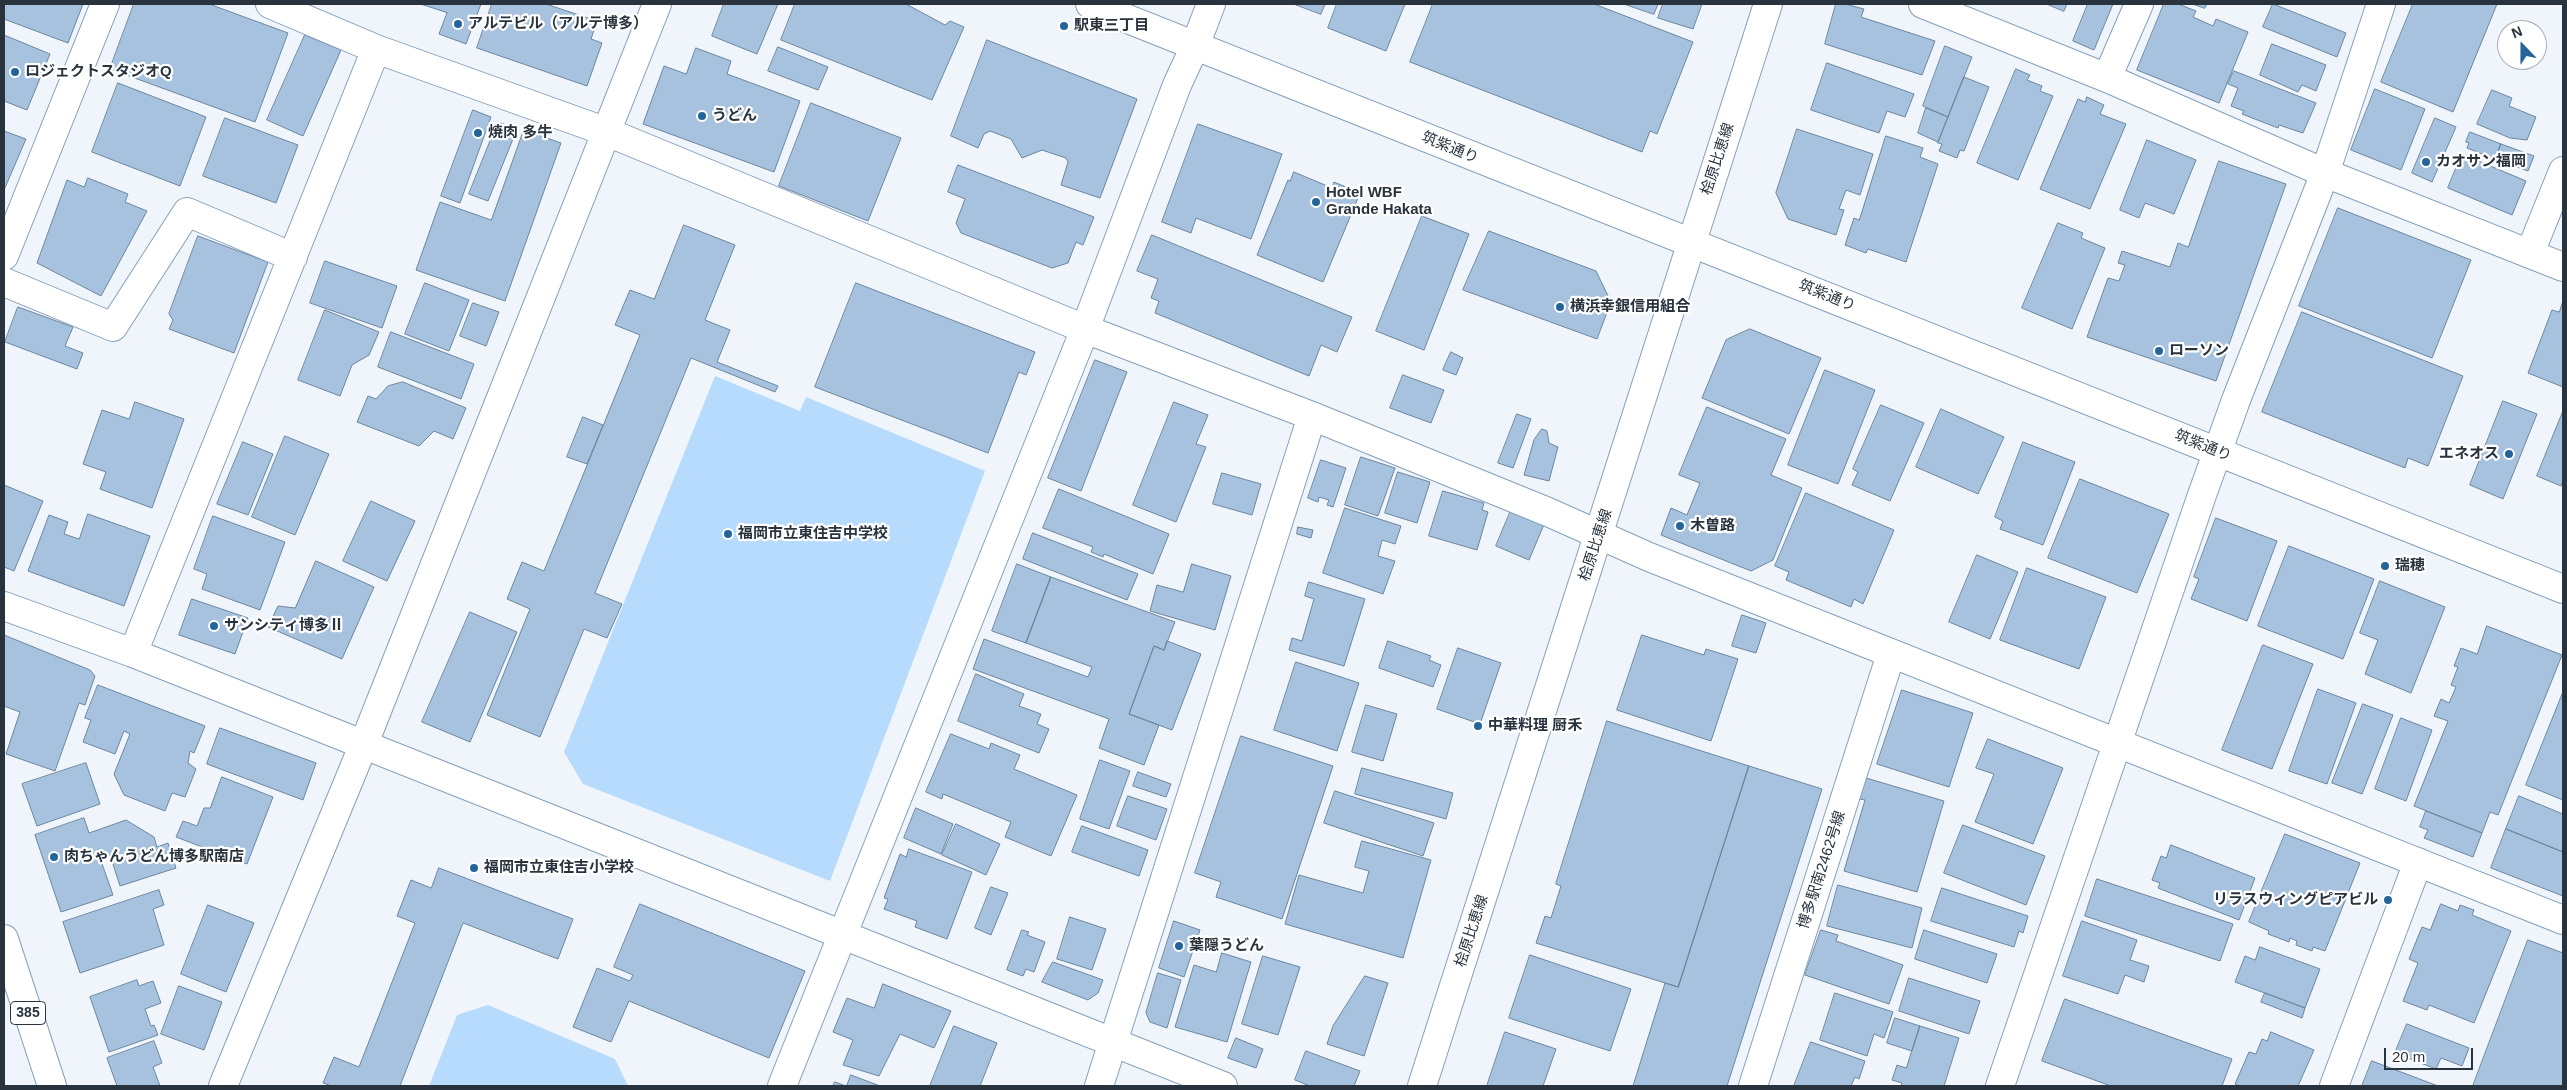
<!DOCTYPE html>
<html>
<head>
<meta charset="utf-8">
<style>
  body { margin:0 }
  #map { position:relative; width:2567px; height:1090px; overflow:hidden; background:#f0f5fb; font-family:Helvetica,sans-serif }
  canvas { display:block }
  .frame { position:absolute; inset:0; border:5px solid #28333e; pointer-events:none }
  .north { position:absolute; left:2497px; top:20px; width:50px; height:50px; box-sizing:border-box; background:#fff; border:1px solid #a9adb2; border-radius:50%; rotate:338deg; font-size:14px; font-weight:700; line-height:20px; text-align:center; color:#28333e }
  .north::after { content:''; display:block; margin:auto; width:18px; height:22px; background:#23649a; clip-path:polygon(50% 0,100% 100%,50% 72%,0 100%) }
  .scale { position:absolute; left:2384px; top:1048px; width:89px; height:22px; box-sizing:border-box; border:2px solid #28333e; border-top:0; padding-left:6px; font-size:15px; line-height:18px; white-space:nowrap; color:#28333e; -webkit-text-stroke:4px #fff; paint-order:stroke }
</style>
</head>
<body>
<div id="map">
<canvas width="2567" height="1090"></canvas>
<div class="frame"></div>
<div class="north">N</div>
<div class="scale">20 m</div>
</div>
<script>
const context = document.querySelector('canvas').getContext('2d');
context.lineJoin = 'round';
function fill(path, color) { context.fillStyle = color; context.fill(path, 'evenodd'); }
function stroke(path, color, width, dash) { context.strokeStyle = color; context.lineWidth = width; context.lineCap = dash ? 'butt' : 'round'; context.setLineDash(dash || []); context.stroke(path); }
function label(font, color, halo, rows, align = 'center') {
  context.font = font + ' Helvetica,"Noto Sans JP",sans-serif'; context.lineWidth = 4.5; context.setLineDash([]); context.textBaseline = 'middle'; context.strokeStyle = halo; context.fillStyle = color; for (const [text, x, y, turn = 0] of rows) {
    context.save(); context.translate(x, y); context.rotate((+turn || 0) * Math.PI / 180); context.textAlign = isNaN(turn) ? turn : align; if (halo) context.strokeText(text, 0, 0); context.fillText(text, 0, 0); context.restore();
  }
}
fill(new Path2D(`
  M715,376L800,411L806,397L985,471L830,881L583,784L564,752Z
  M488,1005L615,1059L628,1086H429L457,1015Z`), '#b7dbfd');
const building = new Path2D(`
  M4,4H83L68,43L4,19Z
  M134,4H209L288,33L255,122L110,69Z
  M421,4H481L466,44L439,34L447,13Z
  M492,4H546L597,21L591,39L602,43L587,86L477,48Z
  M724,4H778L757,54L712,36Z
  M795,4H906L945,25L950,21L964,27L932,100L781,40Z
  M1294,4H1325L1321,14Z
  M1337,4H1405L1386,51L1328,28Z
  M1433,4H1594L1693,42L1657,134L1650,131L1642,152L1410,62Z
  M1624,4H1658L1654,14Z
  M1663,4H1702L1693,29L1658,18Z
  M1836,4H1845L1864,9L1861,17L1935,41L1922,75L1825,44Z
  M2047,4H2067L2064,11Z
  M2088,4H2113L2094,50L2073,41Z
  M2164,4H2178L2196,11L2193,17L2213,26L2216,19L2248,32L2219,103L2137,70Z
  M2193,4H2207L2205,8Z
  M2273,4L2346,33L2337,57L2263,27Z
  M2413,4H2497L2453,112L2381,82Z
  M4,35L50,54L27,110L4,101Z
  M305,35L341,50L303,136L267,120Z
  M987,40L1137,99L1100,198L1061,185L1068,162L1066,158L1042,150L1022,158L1011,139L990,131L984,134L978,148L951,136Z
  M2272,44L2326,65L2316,91L2302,85L2298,92L2260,75Z
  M1945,46L1972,57L1948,117L1923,106Z
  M778,47L828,67L818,90L768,71Z
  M696,48L731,61L727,74L800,101L774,172L643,124L664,66L686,74Z
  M1827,63L1914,94L1905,117L1887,111L1879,133L1811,110Z
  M2016,69L2030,75L2027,80L2042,86L2040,91L2053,96L2018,180L1977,163Z
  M2234,71L2316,103L2303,133L2279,125L2278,128L2242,114L2244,111L2231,106L2238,88L2228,84Z
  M1964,77L1989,87L1964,151L1960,150L1957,158L1939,151L1942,144L1938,143Z
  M118,83L206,117L180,186L92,152Z
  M2375,89L2425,109L2401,170L2351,150Z
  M2492,90L2512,98L2509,106L2536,117L2527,140L2510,138L2477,124Z
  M2087,97L2104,105L2100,114L2126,124L2090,209L2040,189L2078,99L2085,102Z
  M811,103L901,138L868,221L779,186Z
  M1926,108L1948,117L1938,142L1918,133Z
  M473,110L491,117L460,203L441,196Z
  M225,118L298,145L276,203L203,176Z
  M2435,118L2456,127L2432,182L2412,173Z
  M498,122L517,129L488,201L469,194Z
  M1198,124L1282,154L1251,239L1196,218L1191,233L1162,222Z
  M1797,129L1873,154L1860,195L1846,190L1839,209L1844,210L1836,235L1788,219L1776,193Z
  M524,130L561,143L505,301L416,270L440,202L491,220Z
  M4,131L26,139L4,190Z
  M2470,132L2501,144L2495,159L2467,148L2469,143L2466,142Z
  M1886,136L1923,148L1920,157L1938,164L1906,262L1868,249L1866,253L1845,245L1854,218L1859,220Z
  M2147,140L2196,160L2174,214L2145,203L2139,218L2120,210Z
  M2501,144L2534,156L2528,171L2495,159Z
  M2462,154L2526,181L2512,215L2448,188Z
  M2219,161L2286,184L2216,381L2087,337L2108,278L2119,281L2125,265L2118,263L2122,251L2170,267L2178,243L2188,247Z
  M958,165L1094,217L1083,245L1076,242L1068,263L1052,268L961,233L956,223L965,199L948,192Z
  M1294,172L1332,188L1334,182L1360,193L1323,282L1257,255L1288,180L1290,181Z
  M88,178L128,194L125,202L147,211L101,296L37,263L67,180L84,187Z
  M2338,208L2471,260L2432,358L2299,306Z
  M1422,216L1469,234L1424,350L1376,331Z
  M2058,223L2083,233L2081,238L2105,248L2072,329L2022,308Z
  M684,225L735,245L705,320L730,330L717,362L778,386L775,392L691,358L595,593L622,604L607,638L584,629L540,737L487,715L530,609L507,599L522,562L544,571L640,335L615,325L630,290L654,299Z
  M1489,231L1596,271L1611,302L1597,339L1463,290Z
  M1152,235L1352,317L1337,352L1321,345L1309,376L1155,313L1159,301L1151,298L1158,279L1137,271Z
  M198,236L268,262L234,353L169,329L173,320L169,314Z
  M325,261L397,286L382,328L310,303Z
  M425,283L469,300L449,351L405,334Z
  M856,283L1035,352L1026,375L1019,372L988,453L815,387Z
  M2563,301V387L2528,373L2552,310L2559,312Z
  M473,303L499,312L486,346L460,336Z
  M18,307L73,327L65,346L83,353L77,369L5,342Z
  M325,310L379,332L369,355L352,365L340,396L298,380Z
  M2302,312L2463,376L2428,466L2408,458L2405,468L2262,412Z
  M1750,329L1821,358L1789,434L1702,398L1726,340Z
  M391,332L474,364L461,399L378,367Z
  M1451,352L1463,358L1456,375L1443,370Z
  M1095,360L1127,372L1081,491L1048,478Z
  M1825,370L1875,390L1838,484L1788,465Z
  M1403,375L1444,390L1431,423L1390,408Z
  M403,382L466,408L453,439L434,431L419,446L357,422L368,396L376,399L388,386Z
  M2503,401L2537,414L2503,499L2470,485Z
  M135,402L184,419L152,508L100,489L106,472L83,464L102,410L129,419Z
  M1174,402L1208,415L1196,444L1206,447L1176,522L1133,505Z
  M1881,405L1924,423L1890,501L1852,485L1858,472L1853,469Z
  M1707,407L1786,439L1771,475L1802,488L1773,560L1751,571L1661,535L1671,508L1687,515L1700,483L1679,475Z
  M1941,409L2004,437L1978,494L1916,467Z
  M2563,411V481L2561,486L2537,476Z
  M1517,414L1531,419L1513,468L1498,463Z
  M583,417L603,425L587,464L567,457Z
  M1542,429L1547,431L1549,443L1558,447L1549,481L1524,475L1534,440Z
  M285,436L329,454L295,535L252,517Z
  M243,442L273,454L248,515L217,504Z
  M2023,442L2075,462L2043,545L2000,529L2003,521L1995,517Z
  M1361,457L1395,468L1378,516L1345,505Z
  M1321,460L1346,468L1333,507L1327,505L1329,500L1319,497L1318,502L1308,498Z
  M1398,472L1430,482L1417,523L1385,513Z
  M1222,473L1261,484L1252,515L1213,504Z
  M2080,479L2169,514L2137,593L2048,558Z
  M4,485L43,501L14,571L4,567Z
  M1059,489L1169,534L1153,574L1104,554L1103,557L1091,552L1093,547L1043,528Z
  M1443,491L1484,503L1482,510L1488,512L1477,550L1429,536Z
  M1806,493L1894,530L1863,604L1854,599L1851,607L1786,580L1789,572L1775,566Z
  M371,501L415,521L387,581L343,561Z
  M1345,508L1401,526L1395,544L1382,540L1378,556L1395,561L1383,594L1323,573Z
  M1512,508L1545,522L1529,560L1496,546Z
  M88,514L150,536L124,606L28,571L49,515L68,522L64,534L79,539Z
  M213,516L285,542L260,610L202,589L207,574L194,569Z
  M2216,518L2277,541L2247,621L2191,599L2199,579L2194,577Z
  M1298,527L1313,530L1311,538L1297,534Z
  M1033,533L1138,574L1127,600L1023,559Z
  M2289,546L2374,579L2343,659L2258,626Z
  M1977,555L2018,572L1990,639L1949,622Z
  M316,561L374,587L342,659L268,627L278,606L295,608Z
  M1017,564L1051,577L1026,643L992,631Z
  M1192,564L1231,576L1215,630L1150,611L1157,585L1183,592Z
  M2027,568L2106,597L2079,669L2000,640Z
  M1051,577L1175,622L1164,650L1154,646L1129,714L1159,725L1144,765L1099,748L1109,719L973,669L984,639L1088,677L1092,667L1026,643Z
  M2380,581L2445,607L2411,693L2365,674L2378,640L2360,633Z
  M1309,582L1365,599L1344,666L1289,650L1292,638L1302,641L1314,599L1305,596Z
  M192,599L248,618L235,654L179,635Z
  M470,612L517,632L470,742L422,722Z
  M1742,615L1766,623L1756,653L1732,646Z
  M2487,626L2562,655L2498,815L2490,812L2482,833L2414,806L2448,721L2434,716L2441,699L2449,703L2456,687L2451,685L2458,667L2454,666L2461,648L2477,654Z
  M4,635L90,670L95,676L85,705L79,703L55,771L6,754L20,712L4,706Z
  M1642,635L1704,655L1706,649L1738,659L1711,741L1617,710Z
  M1167,641L1201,654L1172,730L1129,714L1154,646L1164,650Z
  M1388,641L1431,656L1429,660L1441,665L1433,687L1379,668Z
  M2263,645L2313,664L2272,769L2222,750Z
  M1458,648L1501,663L1480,724L1437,709Z
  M1296,662L1359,683L1337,751L1274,730Z
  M976,674L1024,694L1019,706L1041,714L1037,724L1049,729L1039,753L958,721Z
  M98,685L205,726L194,753L190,751L188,763L196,769L185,797L172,793L165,811L124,795L114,774L130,734L124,731L115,754L83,742L91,720L85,718Z
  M2318,689L2356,703L2327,784L2289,771Z
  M1902,690L1973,713L1949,787L1877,764Z
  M2563,692V800L2526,785Z
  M2363,704L2393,715L2362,794L2332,783Z
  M1366,705L1397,714L1383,761L1352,752Z
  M2401,718L2432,730L2406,801L2375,789Z
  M1607,721L1749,766L1678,987L1536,943L1545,916L1551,918L1561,886L1556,884Z
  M220,728L316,763L303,800L207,764Z
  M951,734L989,749L991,743L1020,755L1014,769L1077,795L1051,856L1005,837L1011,822L943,794L942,799L926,792Z
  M1241,736L1333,766L1282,919L1216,897L1221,882L1195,873Z
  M1988,739L2063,768L2033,844L1975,822L1994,774L1976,768Z
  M1100,760L1130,771L1109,829L1080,819Z
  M86,763L100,804L37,826L22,784Z
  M1749,766L1822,789L1727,1086H1633L1665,983L1678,987Z
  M1362,768L1453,793L1446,819L1355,794Z
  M1138,772L1171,784L1166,797L1133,786Z
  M222,777L273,797L247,864L176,837L183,821L197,826L204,808H210Z
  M1866,778L1944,801L1917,892L1844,871L1865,800L1860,799Z
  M1335,791L1434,823L1423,856L1324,823Z
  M1128,796L1167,809L1156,840L1117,826Z
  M2519,796L2563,814V852L2506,829Z
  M916,808L953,824L941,854L904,838Z
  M2426,811L2482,833L2473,857L2424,838L2428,830L2420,827Z
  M84,818L89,833L126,820L154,837L157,847L168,843L176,868L120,886L110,855L100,858L113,895L61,912L35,835Z
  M956,824L1000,844L986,875L942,855Z
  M1963,825L2045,856L2026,905L1944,873Z
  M1082,826L1148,850L1139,876L1072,852Z
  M2506,829L2563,852V896L2491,868Z
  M2285,834L2360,863L2325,951L2313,947L2312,951L2296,945L2297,941L2290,938L2289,942L2268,934L2269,931L2249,922Z
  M1362,841L1431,860L1403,958L1285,924L1299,875L1363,893L1369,871L1355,867Z
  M2171,845L2255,878L2239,920L2158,888L2160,883L2152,880L2161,856L2166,858Z
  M909,849L972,872L947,939L915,927L917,921L884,909L888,899L884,898L900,854L906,857Z
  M439,868L573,919L558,959L463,923L400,1086H332L323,1083L334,1057L359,1067L415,923L397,916L411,880L431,888Z
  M2097,879L2233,924L2220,961L2085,916Z
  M1838,885L1922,908L1912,948L1827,926Z
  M991,887L1008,893L991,935L975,928Z
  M1942,888L2028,916L2023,933L2019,931L2014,947L1931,921Z
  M159,890L164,905L153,909L164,945L80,973L63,922Z
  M640,904L805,971L769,1058L629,1001L611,1042L573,1027L597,968L630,981L633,975L614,967Z
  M2441,904L2458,911L2460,905L2474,910L2472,915L2511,931L2474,1023L2429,1005L2427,1010L2403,1001L2418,963L2409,959L2422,927L2430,930Z
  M208,905L254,923L226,992L181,974Z
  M1070,917L1106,929L1092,970L1057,959Z
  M1174,921L1200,930L1184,977L1159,968Z
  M2082,921L2137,940L2130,960L2149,966L2144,982L2125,975L2118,994L2063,976Z
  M1022,930L1029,932L1027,935L1045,942L1034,972L1026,969L1023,976L1007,970Z
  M1821,930L1838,935L1836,941L1903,965L1889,1004L1805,975Z
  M1924,930L1997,954L1987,983L1915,959Z
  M2528,940L2563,953V1086H2473Z
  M2260,947L2320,969L2305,1008L2235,982L2245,956L2255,960Z
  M1222,953L1251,962L1227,1042L1175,1027L1194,965L1216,972Z
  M1530,955L1631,989L1610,1051L1509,1018Z
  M1263,956L1300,967L1278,1035L1242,1024Z
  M1053,962L1103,980L1098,993L1088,1000L1042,982Z
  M1158,973L1181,980L1167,1028L1150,1022L1146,1013Z
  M1365,976L1388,983L1364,1056L1327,1044L1333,1026Z
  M1909,978L1980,1001L1969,1034L1899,1011Z
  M137,980L139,986L153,981L161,1003L145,1009L151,1026L154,1025L158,1035L109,1052L90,997Z
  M883,984L951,1011L934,1048L900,1034L879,1076L843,1065L853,1040L833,1032L847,998L874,1008Z
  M179,986L222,1002L204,1050L161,1034Z
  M1835,993L1893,1012L1884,1038L1874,1034L1867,1056L1820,1040Z
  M2265,993L2305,1008L2302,1018L2261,1002Z
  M2065,999L2232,1059L2222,1086H2111L2042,1061Z
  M1895,1018L1920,1026L1912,1051L1887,1043Z
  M2407,1024L2469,1048L2462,1066L2441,1058L2436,1069L2395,1053Z
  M954,1026L997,1043L980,1086H930Z
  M1920,1026L1959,1038L1944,1086H1901L1902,1083L1892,1080L1897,1065L1906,1068Z
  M1505,1032L1556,1049L1543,1086H1487Z
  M2271,1032L2314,1050L2298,1086H2240L2235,1084L2249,1052L2256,1054L2262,1039L2267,1041Z
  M1236,1038L1263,1049L1256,1068L1228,1058Z
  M154,1041L162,1063L153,1067L160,1086H117L107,1058Z
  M1811,1042L1865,1061L1859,1079L1855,1077L1851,1086H1794Z
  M1306,1051L1360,1071L1354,1086H1310L1295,1080Z
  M2372,1061L2438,1086H2362Z
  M851,1075L880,1086H847Z
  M835,1082L846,1086H833Z`);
fill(building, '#a6c2de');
stroke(building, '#6b869f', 1);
const minor = new Path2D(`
  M270,4L376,49L607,132L1085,329L1312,416L1548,512L1649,557L2563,920
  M1090,4L2563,589
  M1923,4L2107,78L2325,173L2563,267
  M2107,78L2139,4
  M2530,253L2563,171
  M4,256L105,4
  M4,282L113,327L187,212L293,257
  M4,606L133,653L1223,1086
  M133,653L376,49
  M223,1086L363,746L657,4
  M782,1086L1085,329L1177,85L1195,46L1211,4
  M1099,1086L1312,416
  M1753,1086L1891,654
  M2000,1086L2202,495L2236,400L2325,173L2381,4
  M2334,1086L2418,862`);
const major = new Path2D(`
  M1422,1086L1768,4`);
const highway = new Path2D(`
  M4,939L52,1086`);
stroke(minor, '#84a0ba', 30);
stroke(major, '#84a0ba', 30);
stroke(highway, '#84a0ba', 30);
stroke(minor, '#fff', 28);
stroke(major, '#fff', 28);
stroke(highway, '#fff', 28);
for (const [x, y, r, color] of [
  [458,24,5,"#23649a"],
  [1064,26,5,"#23649a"],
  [15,72,5,"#23649a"],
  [702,116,5,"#23649a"],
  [478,133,5,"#23649a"],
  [2426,162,5,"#23649a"],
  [1316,202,5,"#23649a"],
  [1560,307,5,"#23649a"],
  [2159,351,5,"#23649a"],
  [2509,454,5,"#23649a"],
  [1680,526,5,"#23649a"],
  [728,534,5,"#23649a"],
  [2385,566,5,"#23649a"],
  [214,626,5,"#23649a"],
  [1478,726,5,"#23649a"],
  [54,857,5,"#23649a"],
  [474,868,5,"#23649a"],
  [2388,900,5,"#23649a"],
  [1179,946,5,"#23649a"]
]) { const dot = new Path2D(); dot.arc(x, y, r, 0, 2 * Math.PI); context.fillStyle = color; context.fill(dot); stroke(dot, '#fff', 2); }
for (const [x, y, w] of [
  [28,1013,35]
]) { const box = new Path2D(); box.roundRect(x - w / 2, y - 11.5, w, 23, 4); context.fillStyle = '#fff'; context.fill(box); stroke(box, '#28333e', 1); }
label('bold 14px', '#28333e', null, [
  ["385",28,1013]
]);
label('bold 15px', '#28333e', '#fff', [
  ["アルテビル（アルテ博多）",468,24],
  ["駅東三丁目",1074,26],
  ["ロジェクトスタジオQ",25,72],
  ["うどん",712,116],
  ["焼肉 多牛",488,133],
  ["カオサン福岡",2436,162],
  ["Hotel WBF",1326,193],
  ["Grande Hakata",1326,210],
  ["横浜幸銀信用組合",1570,307],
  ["ローソン",2169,351],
  ["エネオス",2499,454,"right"],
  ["木曽路",1690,526],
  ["福岡市立東住吉中学校",738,534],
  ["瑞穂",2395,566],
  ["サンシティ博多Ⅱ",224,626],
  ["中華料理 厨禾",1488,726],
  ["肉ちゃんうどん博多駅南店",64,857],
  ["福岡市立東住吉小学校",484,868],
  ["リラスウィングピアビル",2378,900,"right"],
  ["葉隠うどん",1189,946]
], 'left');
label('15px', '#28333e', '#fff', [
  ["筑紫通り",1450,148,22],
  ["桧原比恵線",1718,159,-72],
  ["筑紫通り",1827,296,22],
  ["筑紫通り",2203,446,22],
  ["桧原比恵線",1596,545,-72],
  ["博多駅南2462号線",1822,870,-72],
  ["桧原比恵線",1472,931,-72]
]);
</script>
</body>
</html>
